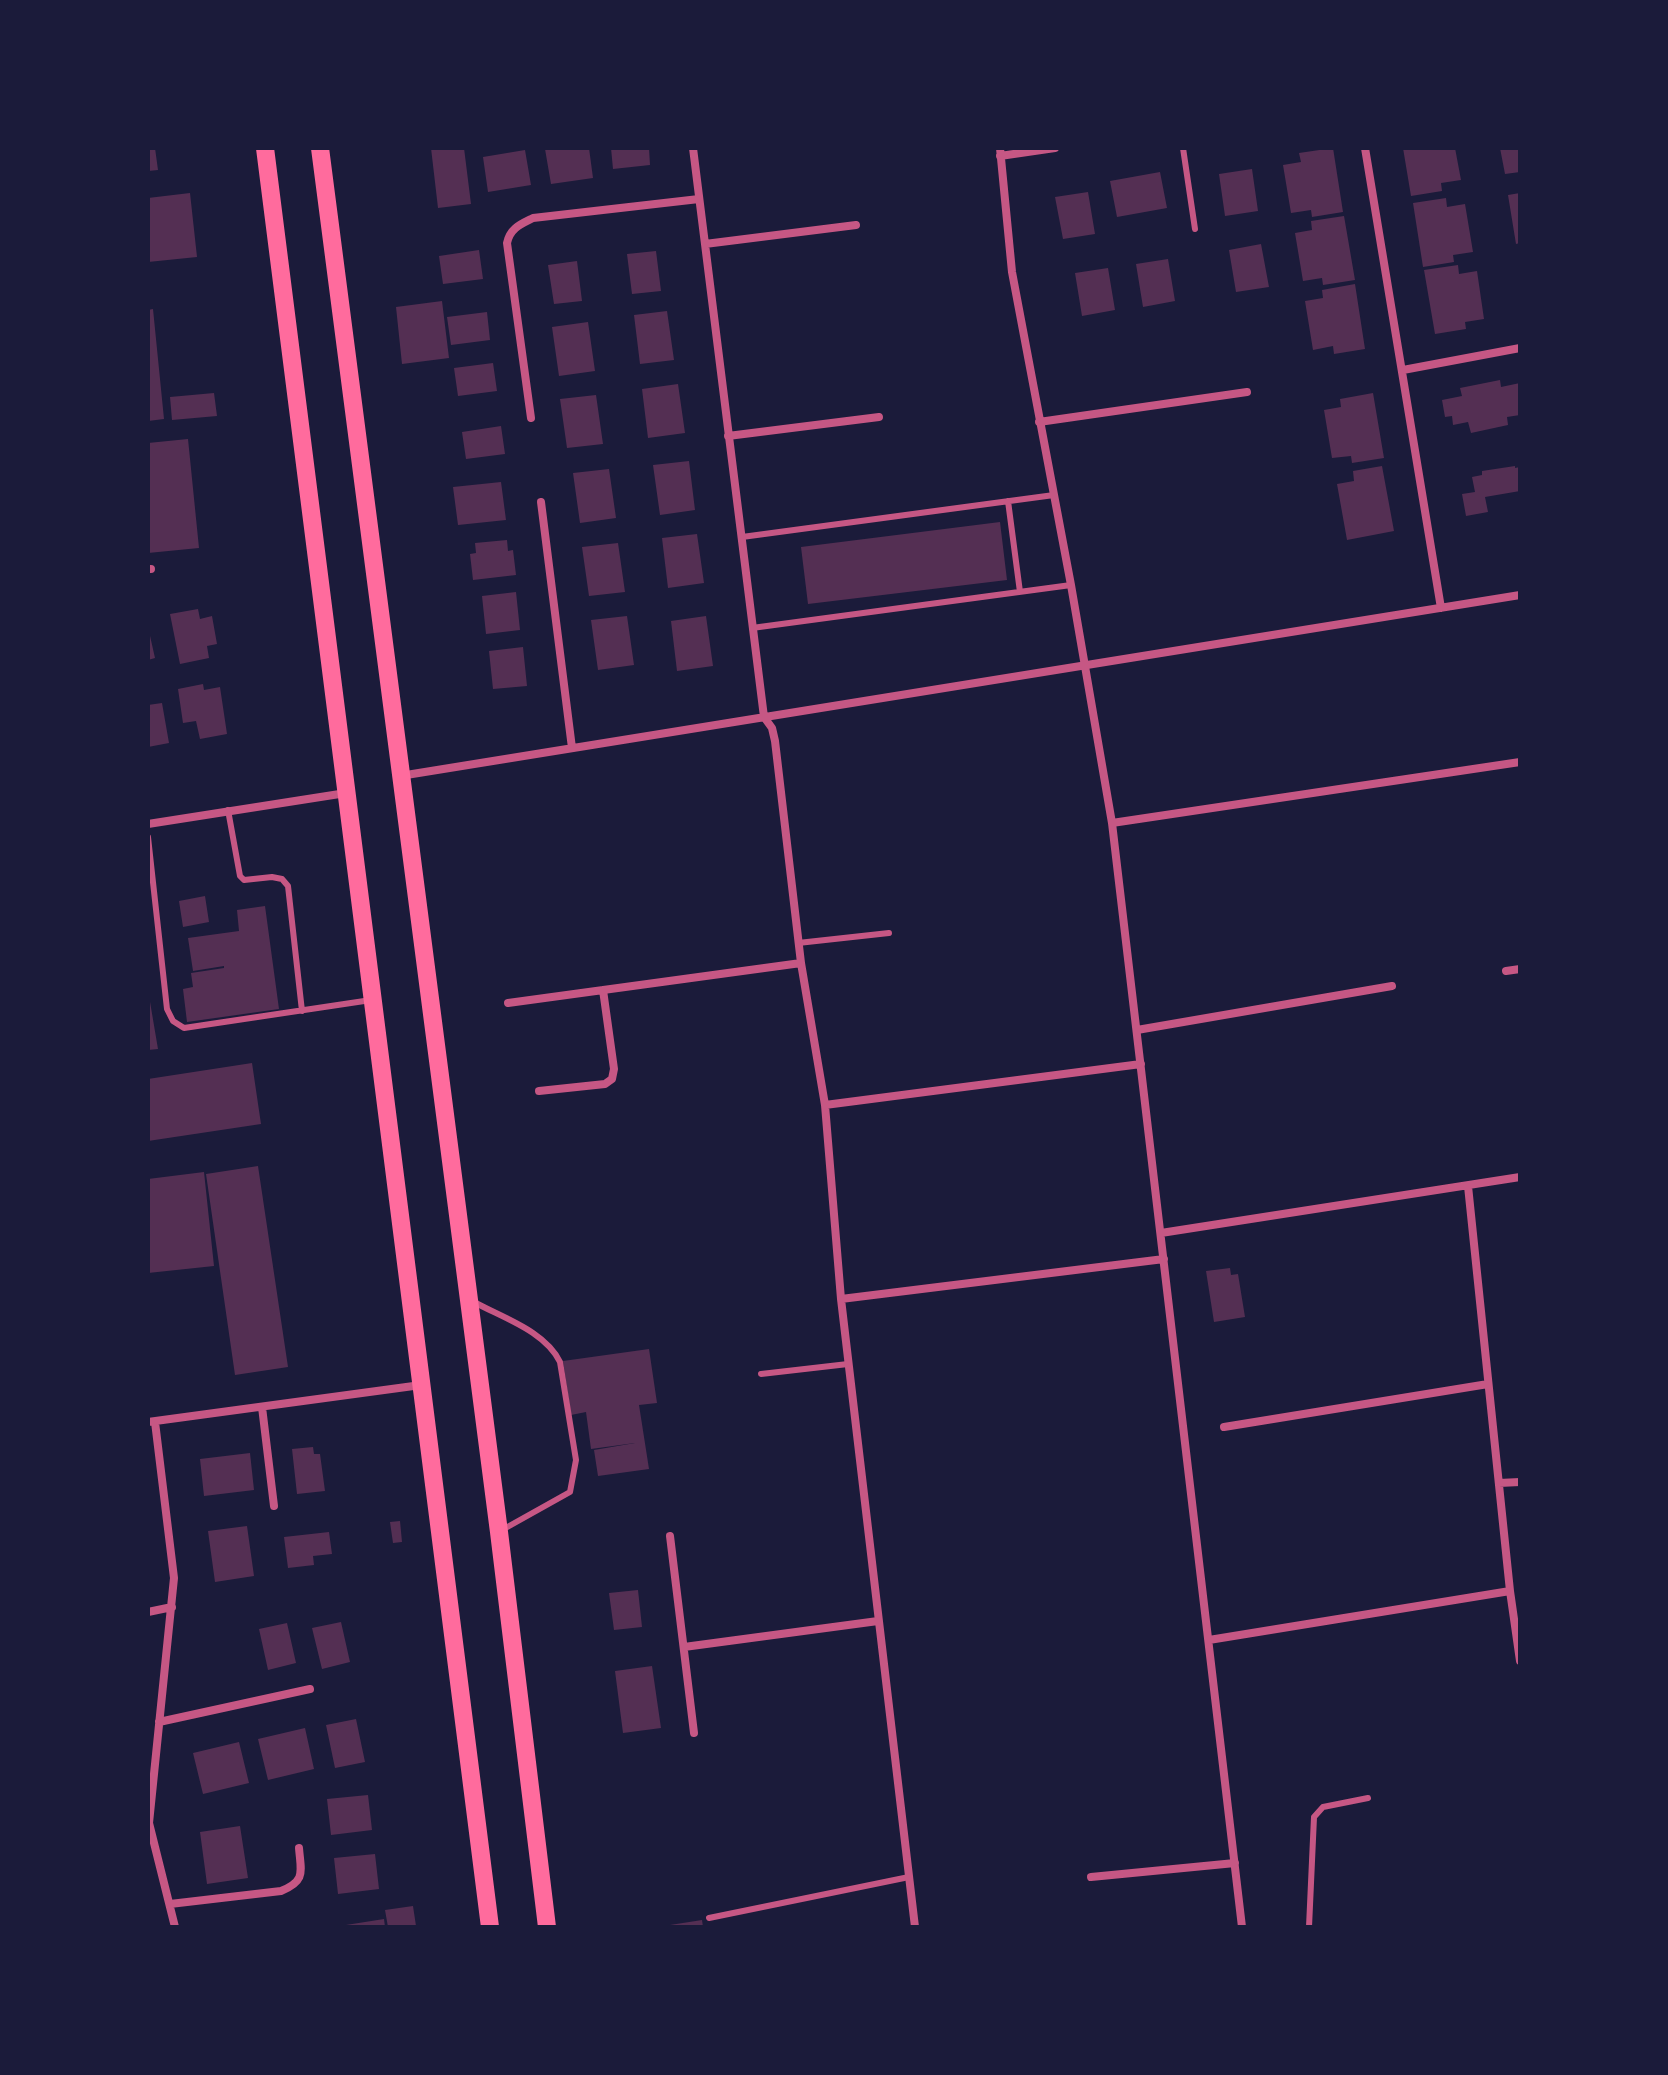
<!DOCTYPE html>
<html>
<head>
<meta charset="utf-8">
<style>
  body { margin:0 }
  #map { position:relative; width:1668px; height:2075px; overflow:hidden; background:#1b1b3a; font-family:"Work Sans",sans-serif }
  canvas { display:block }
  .frame { position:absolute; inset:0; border:150px solid #1b1b3a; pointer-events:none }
</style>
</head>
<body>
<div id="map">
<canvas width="1668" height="2075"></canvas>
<div class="frame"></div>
</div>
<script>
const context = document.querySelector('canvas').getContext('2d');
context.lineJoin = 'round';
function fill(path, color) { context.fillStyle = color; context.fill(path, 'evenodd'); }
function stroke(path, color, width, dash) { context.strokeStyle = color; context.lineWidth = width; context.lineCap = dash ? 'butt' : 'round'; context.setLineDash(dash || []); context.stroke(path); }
fill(new Path2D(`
  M148,148H155L158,170L148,171Z
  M431,148H464L471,204L438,208Z
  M589,148L593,178L551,184L545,149Z
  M611,148H649L650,165L613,169Z
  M1333,148L1343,212L1312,217L1311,210L1291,213L1283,165L1301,162L1299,153Z
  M1403,148H1455L1461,180L1441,183L1442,191L1411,196Z
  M1500,148H1520V172L1505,174Z
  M525,150L531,185L488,192L483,157Z
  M1252,169L1258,211L1225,216L1219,174Z
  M1160,172L1167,208L1117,217L1110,181Z
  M1088,192L1095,234L1063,239L1055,197Z
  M190,193L197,257L148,262V198Z
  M1520,193V243L1516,244L1508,195Z
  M1446,198L1447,207L1465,204L1473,252L1453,255L1454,262L1423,267L1413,203Z
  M1344,216L1355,280L1323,285L1322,278L1303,281L1295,233L1312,230L1311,221Z
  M1261,244L1269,287L1236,292L1229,250Z
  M479,250L483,279L443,284L439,256Z
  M656,251L661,291L632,294L627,254Z
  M1168,259L1175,301L1143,307L1136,264Z
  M577,261L582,301L554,304L548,265Z
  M1458,265L1459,274L1477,271L1484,319L1465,322L1466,329L1435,334L1424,270Z
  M1108,268L1115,310L1082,316L1075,273Z
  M1355,284L1365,349L1334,354L1333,346L1313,350L1305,301L1323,298L1322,290Z
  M442,301L449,358L402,364L396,307Z
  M153,309L164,419L148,421V310Z
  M667,311L674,360L640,364L634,315Z
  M487,312L490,340L451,345L447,317Z
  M588,322L595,371L559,376L552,327Z
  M493,363L497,391L458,396L454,368Z
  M1500,380L1501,387L1520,383V415L1507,417L1508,425L1471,433L1468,422L1453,425L1452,416L1445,417L1442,400L1462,396L1460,388Z
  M678,384L685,433L648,438L642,389Z
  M214,393L217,416L172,420L170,397Z
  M1373,393L1384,458L1352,463L1351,456L1332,458L1324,410L1341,407L1340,399Z
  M596,395L603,444L567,448L560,399Z
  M501,426L505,454L466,459L462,432Z
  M188,439L199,548L148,553V443Z
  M689,461L695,510L660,515L653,465Z
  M1382,466L1394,531L1347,540L1337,484L1354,481L1353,471Z
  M1515,466V468L1520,467V491L1485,497L1488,512L1466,516L1462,494L1475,492L1472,477L1482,475V471Z
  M609,469L616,518L580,523L573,473Z
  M501,482L506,520L458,525L453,487Z
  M1000,522L1007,580L808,604L801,547Z
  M697,534L704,583L668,588L662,538Z
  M507,540L508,551L513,550L516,575L473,580L470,554L476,553L475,543Z
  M618,543L625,592L589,596L582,547Z
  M516,592L520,630L486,634L482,596Z
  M198,609L200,619L212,616L217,644L207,646L209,658L180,664L170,614Z
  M627,616L634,665L598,670L591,620Z
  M706,616L713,666L677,671L671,621Z
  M148,627L155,658L148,660Z
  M523,647L527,686L493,689L489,651Z
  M203,684L204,690L220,687L227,734L200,739L196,721L183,723L178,689Z
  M162,703L169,743L148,747V705Z
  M205,896L209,922L183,927L179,901Z
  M265,906L279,1009L187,1022L183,989L193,987L191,973L224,968V966L193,971L188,938L239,931L237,910Z
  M148,990L158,1049L148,1050Z
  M252,1063L261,1124L148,1141V1079Z
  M258,1166L288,1367L235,1375L206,1174Z
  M204,1172L214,1266L148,1273V1179Z
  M1230,1268L1231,1275L1238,1274L1245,1317L1214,1322L1206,1271Z
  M649,1349L657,1403L639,1405L649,1469L598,1476L594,1450L635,1443L591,1449L586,1412L571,1415L563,1361Z
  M313,1447L314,1454H320L325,1491L297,1494L292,1449Z
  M250,1453L254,1490L204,1496L200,1459Z
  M400,1521L402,1542L393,1543L390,1522Z
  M247,1526L254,1576L215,1582L208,1531Z
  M329,1532L332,1554L313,1556L314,1565L288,1568L284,1537Z
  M638,1590L642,1627L614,1630L609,1593Z
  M341,1622L350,1662L322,1669L312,1628Z
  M287,1623L296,1663L268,1670L259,1629Z
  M652,1666L661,1728L623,1733L615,1671Z
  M356,1719L365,1762L335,1768L326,1725Z
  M305,1728L314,1769L268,1780L258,1739Z
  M239,1742L249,1783L203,1794L193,1753Z
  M368,1795L372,1830L331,1835L327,1799Z
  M240,1826L248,1878L207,1884L200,1832Z
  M375,1854L379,1889L338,1894L334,1858Z
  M413,1906L416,1926L388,1927L385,1910Z
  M384,1919L385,1927H346V1925Z
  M702,1920L703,1927H671L670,1925Z`), '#542f53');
stroke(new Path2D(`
  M1183,148L1195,229
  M1008,501L1020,592
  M742,537L1054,495
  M752,628L1071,585
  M228,810L240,876L244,880L272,877L282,879L288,886L302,1011
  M148,837L167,1009L173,1021L184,1028L371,1000
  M798,943L889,933
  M474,1302C503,1318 545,1331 560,1362L576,1460L570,1492L502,1530
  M761,1374L848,1364
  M709,1918L909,1877
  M1309,1927L1314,1817L1323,1807L1368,1798`), '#c65784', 6);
stroke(new Path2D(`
  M693,148L764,717L772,728L775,741L801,963L825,1105L841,1299L915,1927
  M1000,148L1012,272L1071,585L1112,823L1242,1927
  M1365,148L1441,608
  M1000,156L1055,148
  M705,244L856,225
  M1403,370L1520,348
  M531,418L507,243C510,228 521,224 533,218L699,199
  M1039,422L1247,392
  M728,436L879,417
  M541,502L572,748
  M148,569H151
  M400,776L1520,595
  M1112,823L1520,762
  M148,824L346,793
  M1506,971L1520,969
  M508,1003L801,963
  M1137,1030L1392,986
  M539,1091L605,1084L612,1079L614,1069L603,990
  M825,1105L1141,1064
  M1161,1233L1520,1177
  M841,1299L1164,1259
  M262,1407L274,1506
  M148,1422L421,1385
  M155,1422L174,1578L149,1823L175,1927
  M1224,1427L1488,1384
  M1499,1483L1520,1482
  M670,1536L694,1733
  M1510,1591L1520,1661
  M148,1612L172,1607
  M1209,1640L1510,1591L1468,1186
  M684,1647L878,1621
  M159,1722L310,1689
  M1091,1877L1235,1863
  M170,1904L281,1891C306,1881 301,1872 299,1848`), '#c65784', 8);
stroke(new Path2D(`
  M265,148L490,1927
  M320,148L499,1532L547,1927`), '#ff6b9d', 18);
</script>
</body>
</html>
